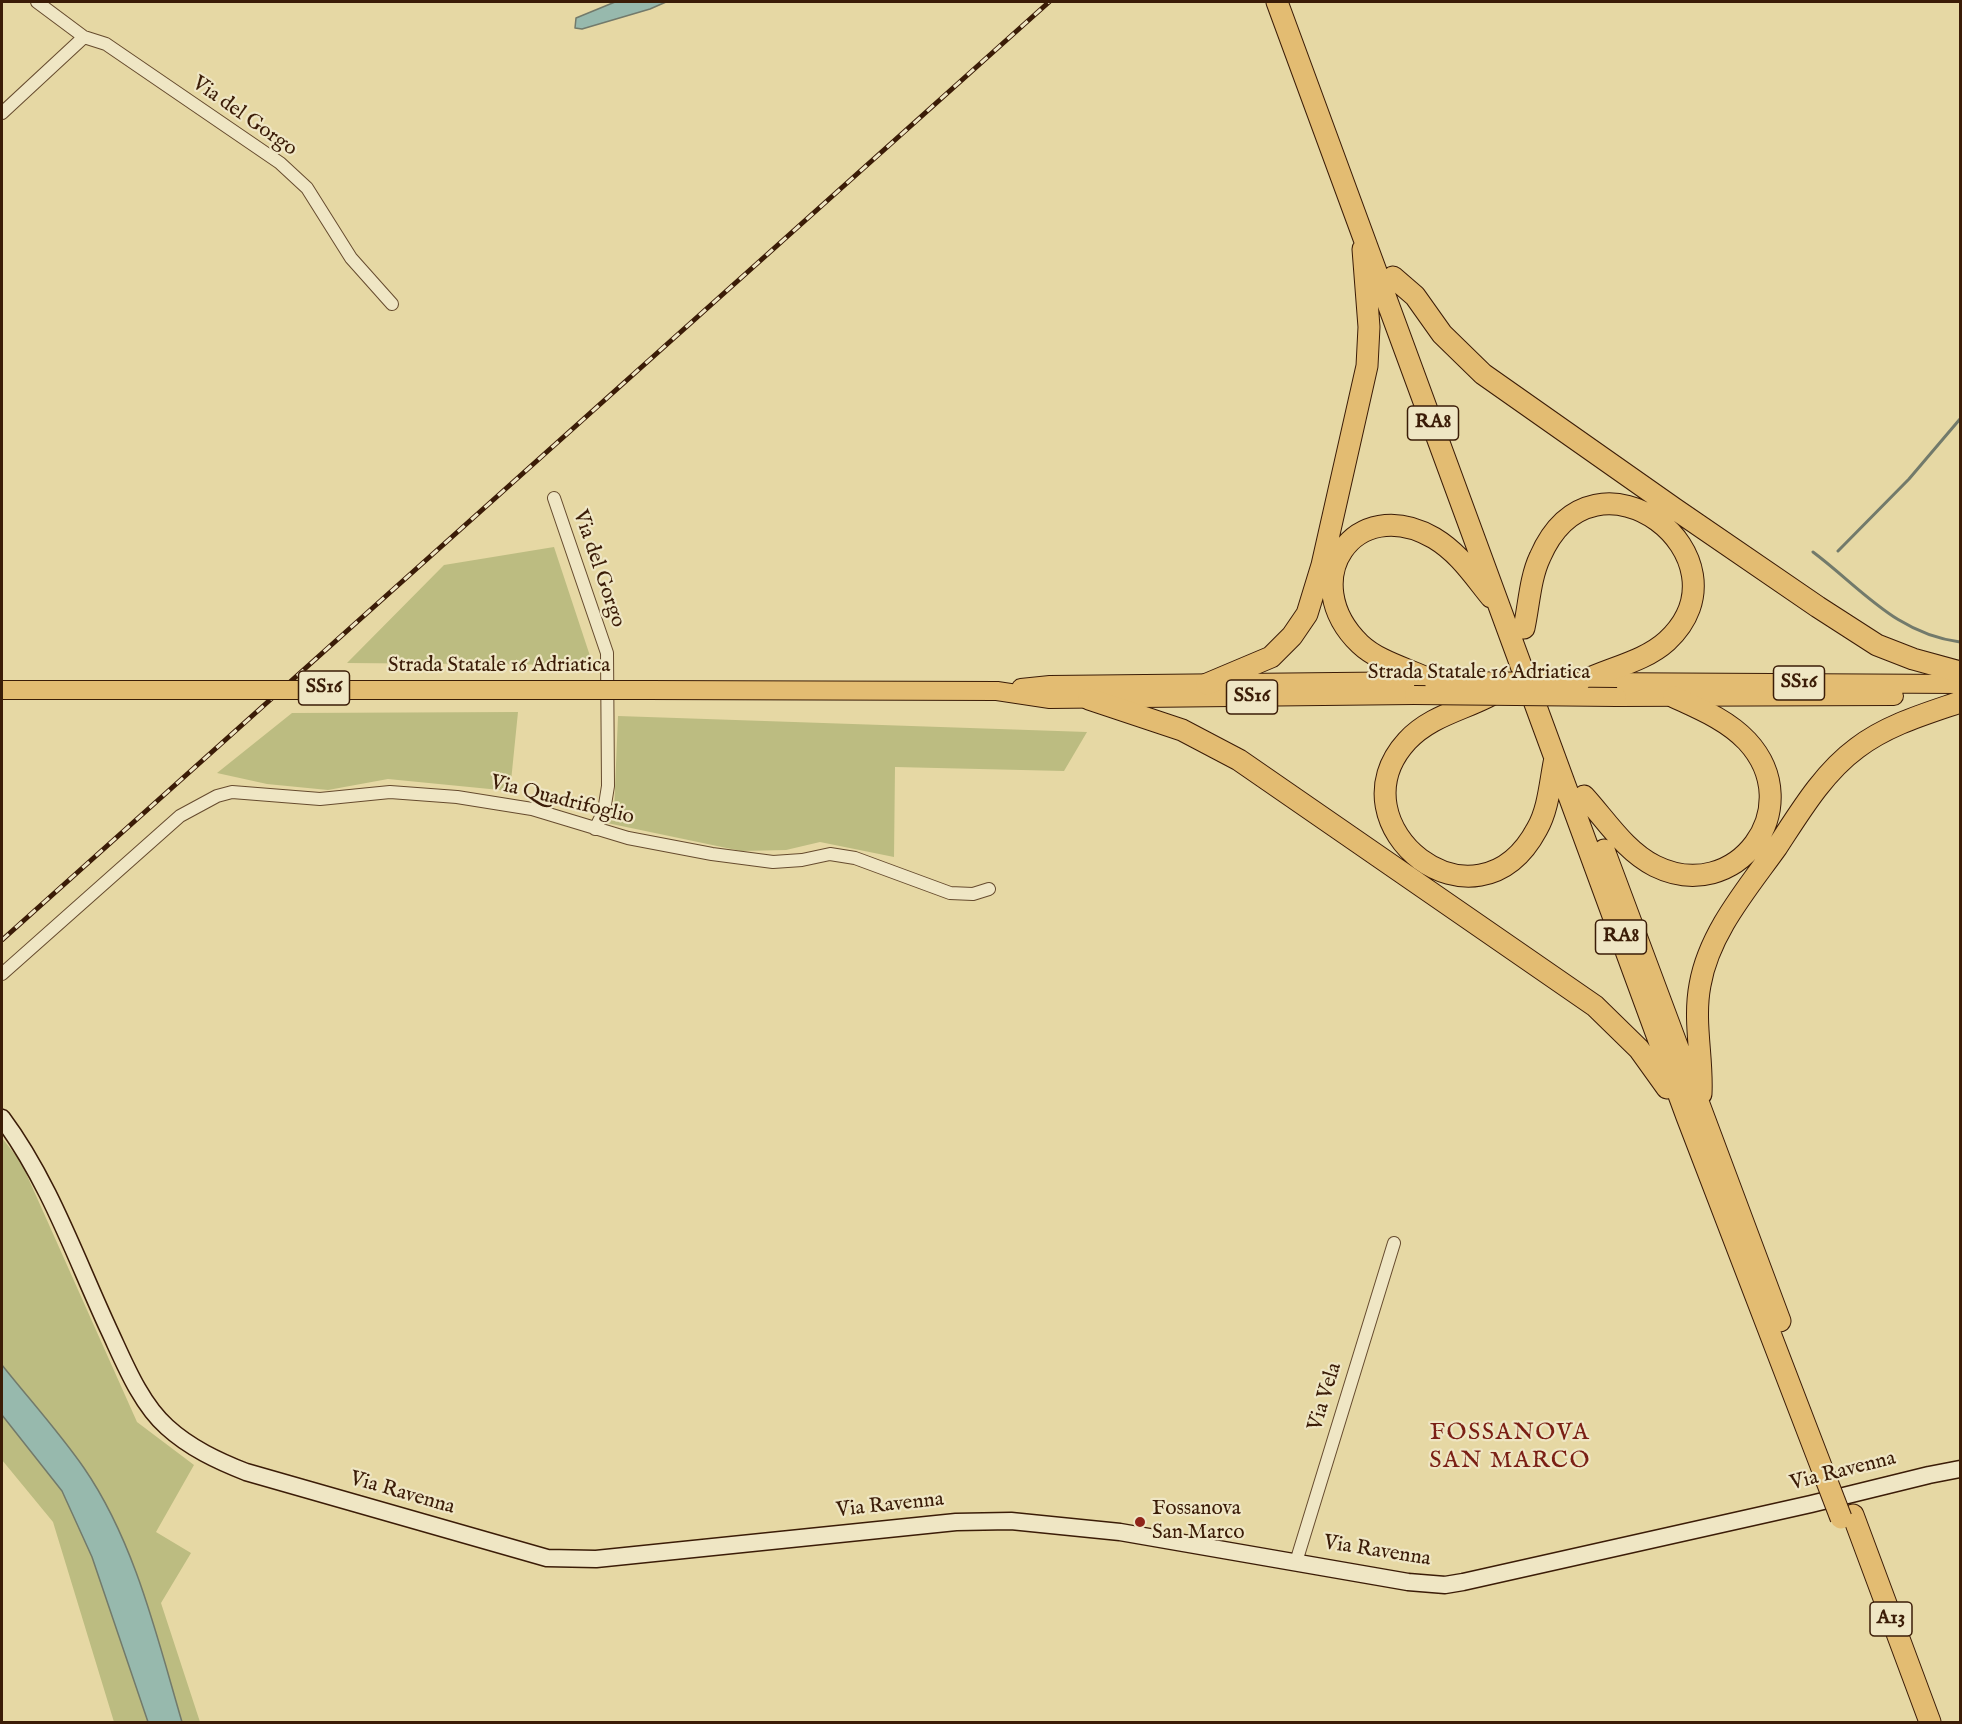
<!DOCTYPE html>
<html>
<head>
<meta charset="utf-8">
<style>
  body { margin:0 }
  #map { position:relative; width:1962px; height:1724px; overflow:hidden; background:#e6d8a4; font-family:"IM FELL English",serif }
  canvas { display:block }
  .frame { position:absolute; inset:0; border:3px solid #3b1c07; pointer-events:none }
</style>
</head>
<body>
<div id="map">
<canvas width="1962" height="1724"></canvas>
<div class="frame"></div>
</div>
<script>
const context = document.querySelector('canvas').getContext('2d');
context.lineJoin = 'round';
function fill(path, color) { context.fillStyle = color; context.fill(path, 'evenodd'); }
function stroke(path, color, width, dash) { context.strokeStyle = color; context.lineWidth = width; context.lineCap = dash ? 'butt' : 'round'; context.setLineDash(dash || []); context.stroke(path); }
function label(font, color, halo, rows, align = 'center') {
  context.font = font + ' "IM FELL English",serif'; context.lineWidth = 4.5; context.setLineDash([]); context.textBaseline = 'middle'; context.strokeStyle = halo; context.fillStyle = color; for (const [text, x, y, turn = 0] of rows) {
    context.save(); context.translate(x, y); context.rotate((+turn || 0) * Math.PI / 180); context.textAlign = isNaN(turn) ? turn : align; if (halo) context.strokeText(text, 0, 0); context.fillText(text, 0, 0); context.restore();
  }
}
fill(new Path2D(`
  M554,547L593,665L347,663L444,565Z
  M518,712L510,791L388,779L328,790L267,784L217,773L292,713Z
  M618,716L1087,732L1064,771L895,767L894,857L820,842L786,850L741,851L607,823L614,813Z
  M2,1138L21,1162L137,1422L194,1465L156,1532L191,1553L161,1603L200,1722H114L53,1522L2,1460Z`), '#bcbc81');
const water = new Path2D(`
  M615,2H666L650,9L582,29L575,28L576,18Z
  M2,1365C29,1399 59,1432 84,1468C135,1542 157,1637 182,1722H148L92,1557L62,1491L2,1415Z`);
fill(water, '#97b9ad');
stroke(water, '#727a6b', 1.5);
stroke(new Path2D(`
  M1838,551L1909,479L1960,419
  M1813,552C1861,588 1896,634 1960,642`), '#727a6b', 3);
const street = new Path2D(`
  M37,2L84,37L106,44L280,163L307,188L351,258L392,304
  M2,113L84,37
  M554,498L607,653L608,786L604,811L595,829
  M2,974L180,816L217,796L232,792L320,799L390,792L457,797L532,809L628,838L712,854L773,862L802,860L830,854L855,858L950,893L973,894L989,889
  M1296,1562L1394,1243`);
const secondary = new Path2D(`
  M2,1118C49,1181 76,1259 109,1330C124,1362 140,1403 167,1427C190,1448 218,1461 246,1472L547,1558L596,1559L956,1522L1011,1521L1120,1532L1408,1582L1445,1585L1463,1582L1811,1504L1929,1475L1960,1469`);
const primary = new Path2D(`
  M1584,682L1960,684
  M1021,688L1050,685L1431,681
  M646,690L997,691L1050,699L1414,695
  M1617,697L1894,696`);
const highway = new Path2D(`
  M1277,2L1687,1117L1826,1479
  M1393,277L1415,296L1442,334L1483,374L1675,509L1818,607L1877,645L1913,659L1960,672
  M1524,628C1529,605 1530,578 1540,557C1595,431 1756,558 1667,641C1644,662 1609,668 1581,682
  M1433,681C1409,669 1379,662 1360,644C1295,581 1354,492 1434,538C1459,553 1473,575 1491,597
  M1207,684L1271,657L1292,636L1307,614L1322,565L1367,366L1369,327L1363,249
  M1491,695C1463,710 1430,716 1407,741C1330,825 1476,943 1537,829C1549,808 1550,781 1555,758
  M1089,699L1182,730L1239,760L1595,1006L1639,1049L1667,1088
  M1584,796C1606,820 1625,851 1655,866C1736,906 1809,808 1747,741C1727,720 1700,709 1674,697
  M1604,850L1780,1321
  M1701,1094C1703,1058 1693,1022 1700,985C1709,933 1747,889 1777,847C1800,812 1823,773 1857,748C1887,725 1925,714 1960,702
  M1853,1515L1930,1722`);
stroke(street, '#664b2e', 14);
stroke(secondary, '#3b1c07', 19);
stroke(primary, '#3b1c07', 20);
stroke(highway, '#3b1c07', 23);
stroke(street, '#efe6c4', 12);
stroke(secondary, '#efe6c4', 16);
stroke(primary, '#e3bc72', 18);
stroke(highway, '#e3bc72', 21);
const rail = new Path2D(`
  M2,940L1049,2`);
stroke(rail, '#3b1c07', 5);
stroke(rail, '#efe6c4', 3, [9]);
const primaryBridge = new Path2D(`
  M1433,681L1581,682
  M2,690H646
  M1414,695L1617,697`);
const highwayBridge = new Path2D(`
  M1826,1479L1841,1518`);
stroke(primaryBridge, '#3b1c07', 20, []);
stroke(highwayBridge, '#3b1c07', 23, []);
stroke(primaryBridge, '#e3bc72', 18);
stroke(highwayBridge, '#e3bc72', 21);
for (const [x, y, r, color] of [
  [1140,1522,6,"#8f2418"]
]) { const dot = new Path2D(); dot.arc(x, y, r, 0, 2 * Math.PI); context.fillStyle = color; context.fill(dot); stroke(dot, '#efe6c4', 2); }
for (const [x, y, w] of [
  [1433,423,51],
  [1799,683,51],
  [324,688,51],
  [1252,697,51],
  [1621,937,51],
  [1891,1619,42]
]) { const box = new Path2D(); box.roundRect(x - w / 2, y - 17, w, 34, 4.5); context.fillStyle = '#efe6c4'; context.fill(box); stroke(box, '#3b1c07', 1.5); }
label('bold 20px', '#3b1c07', null, [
  ["RA8",1433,423],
  ["SS16",1799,683],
  ["SS16",324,688],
  ["SS16",1252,697],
  ["RA8",1621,937],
  ["A13",1891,1619]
]);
label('21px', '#3b1c07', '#efe6c4', [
  ["Via del Gorgo",244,117,35],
  ["Via del Gorgo",598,569,71],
  ["Strada Statale 16 Adriatica",499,667],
  ["Strada Statale 16 Adriatica",1479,674],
  ["Via Quadrifoglio",562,801,14],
  ["Via Vela",1326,1397,-73],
  ["Via Ravenna",1843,1472,-14],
  ["Via Ravenna",402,1494,16],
  ["Via Ravenna",890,1506,-6],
  ["Via Ravenna",1377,1552,9]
]);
label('21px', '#3b1c07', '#efe6c4', [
  ["Fossanova",1152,1510],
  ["San Marco",1152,1534]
], 'left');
context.letterSpacing = '1.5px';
label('24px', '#7a1f14', '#efe6c4', [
  ["FOSSANOVA",1510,1434],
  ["SAN MARCO",1510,1462]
]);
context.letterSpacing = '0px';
</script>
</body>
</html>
